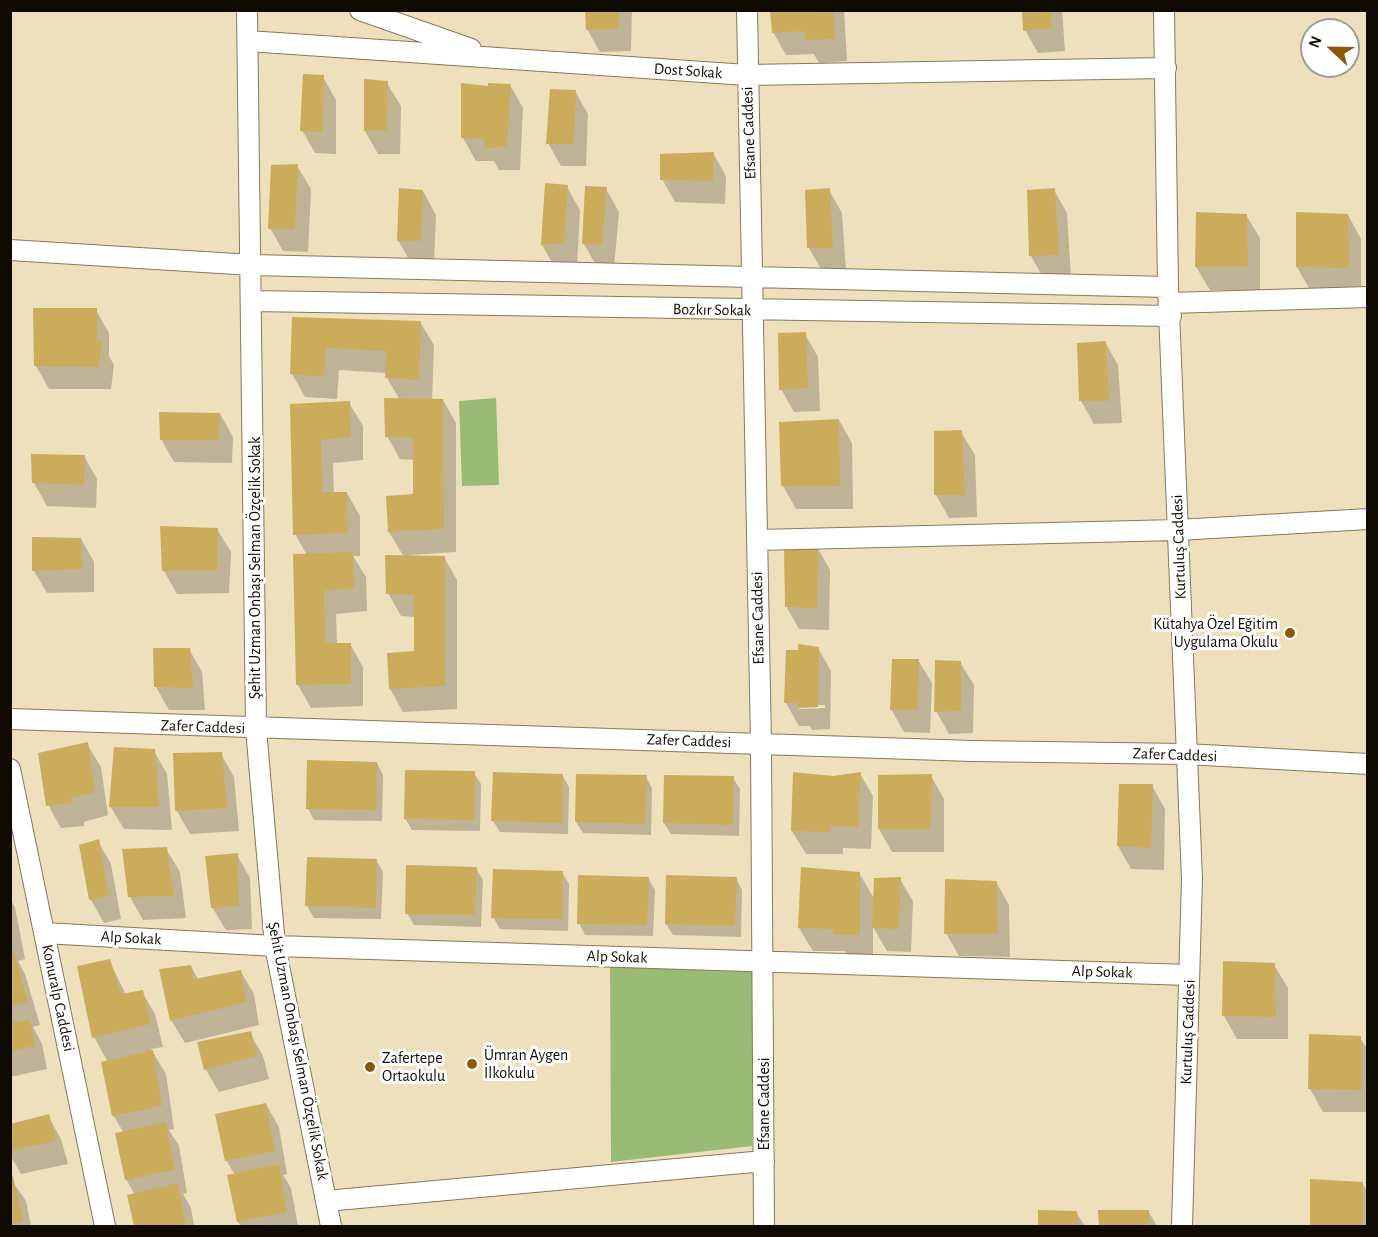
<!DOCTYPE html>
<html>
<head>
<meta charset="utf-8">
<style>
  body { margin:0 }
  #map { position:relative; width:1378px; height:1237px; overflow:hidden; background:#eee0bc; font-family:"Alegreya Sans",sans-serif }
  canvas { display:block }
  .frame { position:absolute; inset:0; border:12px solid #100b02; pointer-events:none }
  .north { position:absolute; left:1300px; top:18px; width:60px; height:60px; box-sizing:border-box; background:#fff; border:2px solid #9f9d9a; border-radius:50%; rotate:292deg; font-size:16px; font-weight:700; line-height:24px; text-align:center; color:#100b02 }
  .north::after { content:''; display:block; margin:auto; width:21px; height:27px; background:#8c5805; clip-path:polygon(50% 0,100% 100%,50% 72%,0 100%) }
</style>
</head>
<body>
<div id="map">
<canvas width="1378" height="1237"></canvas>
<div class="frame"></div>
<div class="north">N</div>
</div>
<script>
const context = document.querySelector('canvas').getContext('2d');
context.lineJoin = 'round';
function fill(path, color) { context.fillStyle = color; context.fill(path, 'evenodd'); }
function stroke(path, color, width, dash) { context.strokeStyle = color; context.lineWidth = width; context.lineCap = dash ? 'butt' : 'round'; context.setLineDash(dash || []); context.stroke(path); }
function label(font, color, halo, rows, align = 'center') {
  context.font = font + ' "Alegreya Sans",sans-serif'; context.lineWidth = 6; context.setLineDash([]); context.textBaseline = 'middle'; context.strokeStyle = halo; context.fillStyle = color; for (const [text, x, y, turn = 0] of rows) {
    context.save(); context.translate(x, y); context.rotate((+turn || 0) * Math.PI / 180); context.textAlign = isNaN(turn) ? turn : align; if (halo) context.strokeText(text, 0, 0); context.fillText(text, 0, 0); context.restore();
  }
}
fill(new Path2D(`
  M496,398L499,485L462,486L459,401Z
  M610,966L752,971V1146L611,1162Z`), '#99bb75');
fill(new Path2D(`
  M587,10H632L631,51L600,52L587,29Z
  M771,10H844L847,61L819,63L814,54L786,55L773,32Z
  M1024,10H1062L1065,51L1038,53L1025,30Z
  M323,77L336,100V154L315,153L302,130Z
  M387,83L401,106L400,154H378L365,131Z
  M510,85L523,108L520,170H499L494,161H476L463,138L489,88Z
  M575,91L588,114L586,166H561L548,143Z
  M713,153L726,176L725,204L675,202L662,179Z
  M297,166L311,189L308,252L283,251L270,228Z
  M567,187L580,210L577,265L555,268L542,245Z
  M606,189L619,212L614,268L597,267L584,244Z
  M829,190L842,213L846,271H822L809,248L806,191Z
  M1054,190L1067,213L1071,278L1044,279L1031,256L1028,191Z
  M423,191L436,215L434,264L411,263L398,240Z
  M1246,215L1260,238V290H1210L1196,267Z
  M1348,215L1361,239V290H1310L1297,267Z
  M96,310L109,333V356L114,365L111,389H49L36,366Z
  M293,318L420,322L434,345L432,400H443L456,423V552L410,555V557H444L457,580V709L403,712L390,689L388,655L415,653L416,617L401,616L388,593L404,557L389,532L387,497L414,496L415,460L400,459L387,436L400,400L387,378V373L339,370L337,399L305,397L292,374Z
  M805,334L818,357L820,411L794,412L781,389Z
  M1105,342L1118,365L1122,423L1094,424L1081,401Z
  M349,403L363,426V460L333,463L334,494L347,493L360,516V556H353L366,577L367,611L336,614L337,645L350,644L363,667V706L311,708L298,685L294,556L307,555L295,534L291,405Z
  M220,414L233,437L232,463L174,462L161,439Z
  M839,420L852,443L853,509H796L783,486Z
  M961,432L975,455L977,517L949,518L936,495Z
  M84,456L97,479L96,508L47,506L34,483Z
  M162,528L217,529L231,552L229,593L177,594L164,571Z
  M81,539L94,562V592L47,593L34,571Z
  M817,547L830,570L829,630L799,629L786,606Z
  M818,648L831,671L830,729L812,730L810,726H799L786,703L800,652ZM825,705V708L799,709V706Z
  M189,649L202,672L205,710H169L156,687Z
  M918,660L932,683L930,733L904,732L891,709Z
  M960,662L974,685L973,733L949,734L936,711Z
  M87,744L101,767L108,815L84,822V826L61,828L48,805Z
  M154,751L167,774L172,830L124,829L110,806Z
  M221,754L234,777L239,831L190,834L177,811Z
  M377,763L383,775L382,821L314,820L308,809Z
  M474,773L481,784L480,831L412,830L405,818Z
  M860,774L873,796L871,849L843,848V854H806L792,831L833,777Z
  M562,775L569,787L568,834L500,832L493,821Z
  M931,776L944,799V852H892L879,829Z
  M646,777L652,788L651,835L583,833L576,822Z
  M733,778L740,789L739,836L671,834L664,823Z
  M1120,785L1152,786L1165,809L1164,870L1131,869L1118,846Z
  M98,841L111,864L121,919L104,923L91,900L81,846Z
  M166,849L180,872L186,918L143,920L130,897Z
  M237,855L250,878L252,929L226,930L212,907Z
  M376,860L383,872L381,919L314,918L307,906Z
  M476,868L483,880L481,927L414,925L407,913Z
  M562,872L569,884L568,931L500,929L493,917Z
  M859,873L875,900L900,879L913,901L911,952L887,951L873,927V958L848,957L845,951H813L799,928Z
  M648,878L655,890L653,936L585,935L579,923Z
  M736,878L742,890L741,937L673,935L666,924Z
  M996,882L1009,905L1010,957L959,956L946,933Z
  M10,899L15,907L25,959L18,961L25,974L40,1025L33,1027L42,1044L47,1069L10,1077Z
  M109,960L126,995L142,992L155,1014L163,1047L151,1049L166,1074L174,1129L169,1130L179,1146L187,1193L183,1194L191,1208L194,1226H135L129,1196L135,1195L126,1179L124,1133L113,1115L108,1062L94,1037Z
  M1274,965L1288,988V1039H1237L1224,1016Z
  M191,966L198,979L241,972L254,994L259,1025L185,1043L171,1020Z
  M250,1033L263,1056L269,1079L219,1092L206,1070L199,1043Z
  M1360,1038L1368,1050V1112H1323L1310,1089Z
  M266,1104L279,1127L287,1174L283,1175L291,1188L298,1226H241L238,1222L235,1175L226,1160Z
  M48,1116L61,1139L68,1164L21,1174L10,1155V1125Z
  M10,1178L26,1201L31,1226H10Z
  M1312,1181L1362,1183L1368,1193V1226H1312Z
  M1040,1211L1076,1212L1085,1226H1039Z
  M1148,1211L1157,1226H1100V1212Z`), '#0003');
fill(new Path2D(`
  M585,10H619V29L586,30Z
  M770,10H833L835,39L805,40L804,31L772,33Z
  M1022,10H1051L1052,28L1023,31Z
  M303,74L324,75L323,132L300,131Z
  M364,79L388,81L387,131H364Z
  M461,83L488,86V83L511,84L507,147L484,148L485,139L461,138Z
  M550,89L576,90L574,144H546Z
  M714,152L713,181L660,180V154Z
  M298,164L295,230L268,229L271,165Z
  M545,183L568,185L564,243L541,245Z
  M585,186L607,187L602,245L582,244Z
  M399,188L423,190L421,241H397Z
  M830,188L833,248H807L805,190Z
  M1055,188L1059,255L1029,256L1027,190Z
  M1196,212L1247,214L1248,267H1195Z
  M1296,212L1348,214L1349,268L1296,267Z
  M33,308H97V340H102L99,367L34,366Z
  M292,317L421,321L419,380L385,378L386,351L326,348L324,377L290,374Z
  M806,332L808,388L779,390L778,333Z
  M1106,341L1109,401H1079L1077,343Z
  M384,398L443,399L444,529L388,532L386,496L413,494V438L385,437Z
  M350,401L351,437L321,440L322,492H347L348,533L293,535L290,404Z
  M159,412L220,413L219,440H160Z
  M839,419L840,486H781L779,422Z
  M962,430L965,495H934V431Z
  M31,454L85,455L84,485L32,483Z
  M160,526L218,528L217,571H162Z
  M32,537L81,538L82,569L32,571Z
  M818,546L817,608L785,607L784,548Z
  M353,552L354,588L324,591L325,643H351V684L296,685L293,554Z
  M385,555L445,556V686L389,689L387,653L414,651V595L386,594Z
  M798,644L819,647L818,707L798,708L797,703H784L786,650H798Z
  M153,648H190L193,688L154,687Z
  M892,659H919L918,710H890Z
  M935,660L961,661V711L934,712Z
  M88,742L95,792L71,799L72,803L46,806L38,753Z
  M114,747L155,749L159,807H109Z
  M222,752L227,808L175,811L173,753Z
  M307,760L377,762L376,810L306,809Z
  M405,770L475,771L474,820L404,819Z
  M493,772L563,774L562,823L491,821Z
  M793,772L833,776L861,772L858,827L831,826L830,832L791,831Z
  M576,774L647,775L645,824L575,822Z
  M932,774L931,829H878V775Z
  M664,775L734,776L733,825L663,823Z
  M1119,784H1153L1151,848L1117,846Z
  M99,839L109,896L89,900L79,845Z
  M167,847L174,896L128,897L122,849Z
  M238,853L239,906L211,908L205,856Z
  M307,857L377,859L376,908L305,906Z
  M406,865L477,867L475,915L405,914Z
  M801,867L860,872V935L833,934V929L798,928Z
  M493,869L563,871L562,919L491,918Z
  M578,875L649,877L647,925L577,924Z
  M666,875L737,877L735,926L665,924Z
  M901,877L899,929L872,928L874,878Z
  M945,879L997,881L998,934H944Z
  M13,949L28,1002L10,1007V950Z
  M110,959L121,994L143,990L151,1024L92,1038L77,966Z
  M1223,961L1275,963L1276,1017L1222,1016Z
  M191,965L194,979L241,970L247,1002L170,1021L159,969Z
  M30,1019L35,1046L10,1051V1023Z
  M251,1031L257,1056L204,1070L197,1042Z
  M1309,1034L1361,1036L1362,1090L1308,1089Z
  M153,1050L162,1106L112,1116L101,1062Z
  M266,1103L275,1151L225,1161L215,1114Z
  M49,1114L56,1141L10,1151V1124Z
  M166,1122L175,1170L125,1180L115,1133Z
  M279,1164L287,1212L237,1222L227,1175Z
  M13,1176L23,1221L10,1224V1177Z
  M1310,1179L1363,1182V1226H1310Z
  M178,1183L186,1226H134L127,1195Z
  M1038,1210L1077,1211L1078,1226H1038Z
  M1098,1210H1149L1148,1226H1099Z`), '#cbac5b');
const street = new Path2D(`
  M247,10L256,729L275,946L331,1226
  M360,10L471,49
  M747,10L761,743L764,1226
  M1164,10L1168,287L1192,879L1182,1226
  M248,41L747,75L1166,68
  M10,250L252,265L1168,287
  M253,301L1171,316
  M1170,303L1368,297
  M757,540L1178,530L1368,519
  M10,719L972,751L1186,754L1368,764
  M10,769L105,1226
  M44,933L275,946L1189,975
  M326,1201L764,1161`);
stroke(street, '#877a5a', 22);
stroke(street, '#fff', 20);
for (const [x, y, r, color] of [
  [1290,633,6,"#8c5805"],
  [472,1064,6,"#8c5805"],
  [370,1067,6,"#8c5805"]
]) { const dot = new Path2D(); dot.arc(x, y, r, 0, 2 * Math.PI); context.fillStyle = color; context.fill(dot); stroke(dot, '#fff', 2); }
label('16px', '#100b02', '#fff', [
  ["Dost Sokak",688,71,4],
  ["Efsane Caddesi",749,133,-92],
  ["Bozkır Sokak",712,310,1],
  ["Kurtuluş Caddesi",1179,547,-92],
  ["Şehit Uzman Onbaşı Selman Özçelik Sokak",255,568,-90],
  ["Efsane Caddesi",758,618,-91],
  ["Zafer Caddesi",203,727,2],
  ["Zafer Caddesi",689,741,2],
  ["Zafer Caddesi",1175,755,2],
  ["Alp Sokak",131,938,3],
  ["Alp Sokak",617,957,2],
  ["Alp Sokak",1102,972,2],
  ["Konuralp Caddesi",58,998,78],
  ["Kurtuluş Caddesi",1188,1032,-88],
  ["Şehit Uzman Onbaşı Selman Özçelik Sokak",298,1051,79],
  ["Efsane Caddesi",764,1104,-90]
]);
label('16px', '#100b02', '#fff', [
  ["Kütahya Özel Eğitim",1278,624,"right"],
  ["Uygulama Okulu",1278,642,"right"],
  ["Ümran Aygen",484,1055],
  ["İlkokulu",484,1073],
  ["Zafertepe",382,1058],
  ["Ortaokulu",382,1076]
], 'left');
</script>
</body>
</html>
